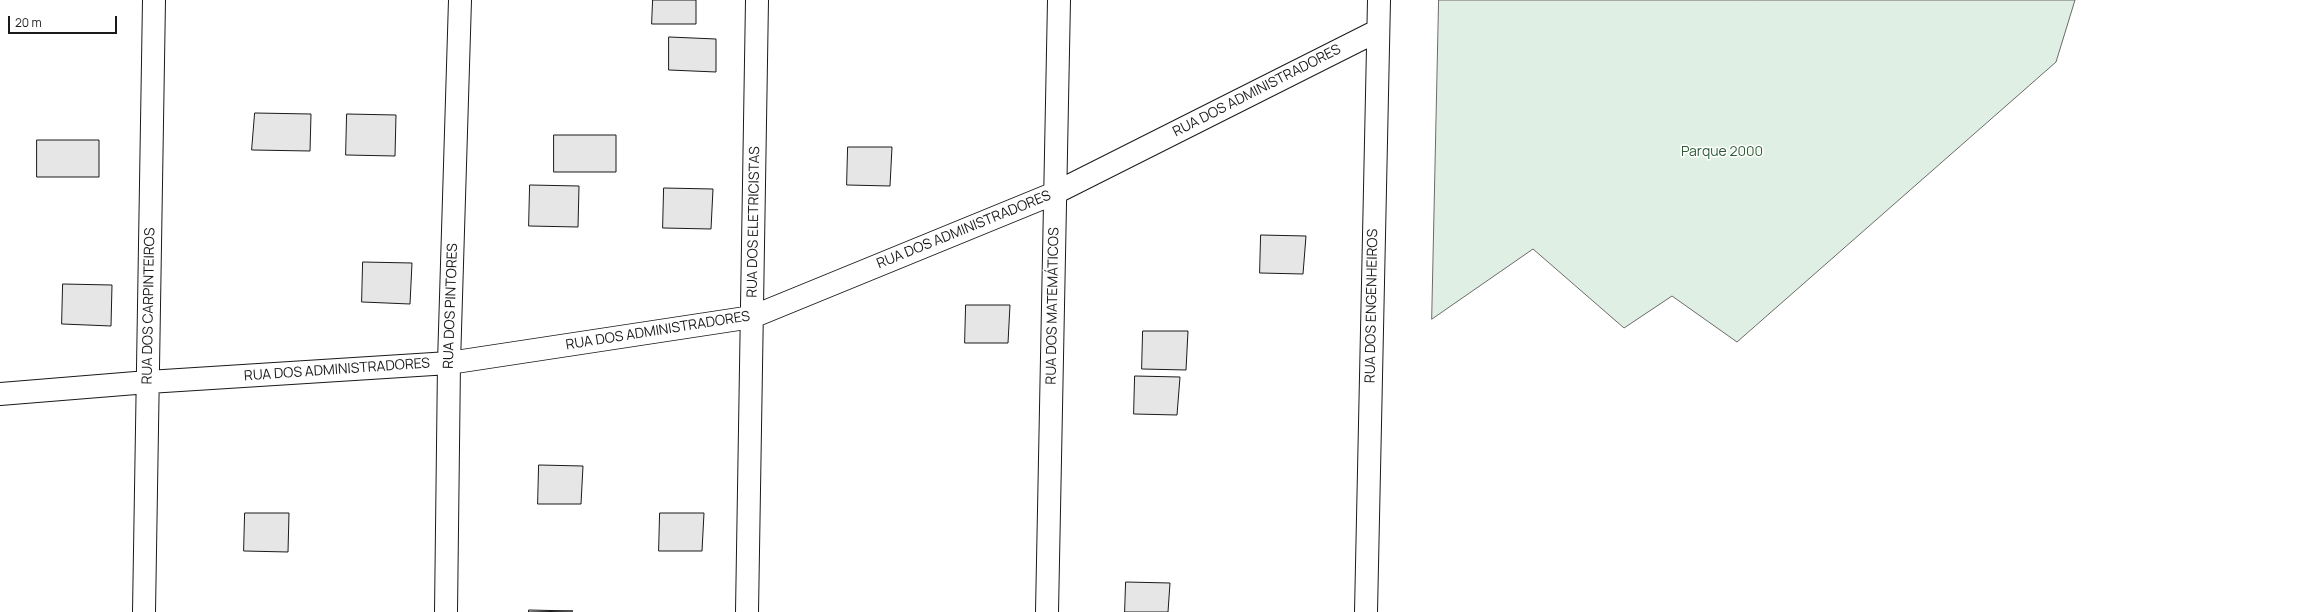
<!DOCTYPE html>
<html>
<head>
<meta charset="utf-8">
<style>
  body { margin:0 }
  #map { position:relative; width:2319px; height:612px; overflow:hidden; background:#fff; font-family:Manrope,sans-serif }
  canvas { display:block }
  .scale { position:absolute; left:8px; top:16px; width:109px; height:18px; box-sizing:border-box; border:2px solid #1a1a1a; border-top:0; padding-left:5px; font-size:12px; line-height:14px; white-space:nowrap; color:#1a1a1a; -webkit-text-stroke:3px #fff; paint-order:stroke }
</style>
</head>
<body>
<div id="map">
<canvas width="2319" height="612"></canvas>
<div class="scale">20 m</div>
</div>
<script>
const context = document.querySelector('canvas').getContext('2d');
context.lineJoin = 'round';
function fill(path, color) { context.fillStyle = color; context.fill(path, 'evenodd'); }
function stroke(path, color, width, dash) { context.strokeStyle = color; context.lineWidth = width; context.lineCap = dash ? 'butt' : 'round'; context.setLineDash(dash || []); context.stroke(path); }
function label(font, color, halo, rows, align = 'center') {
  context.font = font + ' Manrope,sans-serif'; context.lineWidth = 3; context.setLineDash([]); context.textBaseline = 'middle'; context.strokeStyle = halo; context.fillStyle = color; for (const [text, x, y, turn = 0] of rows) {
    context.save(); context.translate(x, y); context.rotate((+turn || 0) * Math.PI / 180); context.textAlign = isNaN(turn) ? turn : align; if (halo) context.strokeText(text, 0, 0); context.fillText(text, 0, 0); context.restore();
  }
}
const green = new Path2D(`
  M1439,0H2075L2056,62L1737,342L1672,296L1624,328L1533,249L1432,319Z`);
fill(green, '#e0efe3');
stroke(green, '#6a6a6a', 1);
const building = new Path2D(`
  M653,0H696V24H652Z
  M669,37L716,39V72L669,70Z
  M255,113L311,114L310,151L252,150Z
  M347,114L396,115L395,156L346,155Z
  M554,135H616V172H554Z
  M37,140H99V177H37Z
  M848,147H892L890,186L847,185Z
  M530,185L579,186L578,227L529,226Z
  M664,188L713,189L711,229L663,228Z
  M1261,235L1306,236L1303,274L1260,273Z
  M363,262L412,263L410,304L362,302Z
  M63,284L112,285L111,326L62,324Z
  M966,305H1010L1008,343H965Z
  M1143,331H1188L1186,370L1142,369Z
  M1135,376L1180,377L1177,415L1134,414Z
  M539,465L583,466L581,504H538Z
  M245,513H289L288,552L244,551Z
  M660,513H704L702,551H659Z
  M1126,582L1170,583L1168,612H1125Z
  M529,610L573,611L529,612Z`);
fill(building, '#e6e6e6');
stroke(building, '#1a1a1a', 1);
const minor = new Path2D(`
  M0,394L148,382L449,363L752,317L1055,193L1377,31
  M144,612L154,0
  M446,612L449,363L460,0
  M747,612L757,0
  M1047,612L1059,0
  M1366,612L1379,0`);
stroke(minor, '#1a1a1a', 24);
stroke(minor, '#fff', 22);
label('14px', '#1a1a1a', '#fff', [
  ["RUA DOS ADMINISTRADORES",1257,91,-27],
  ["RUA DOS ELETRICISTAS",754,222,-89],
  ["RUA DOS ADMINISTRADORES",964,230,-22],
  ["RUA DOS CARPINTEIROS",149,306,-89],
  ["RUA DOS PINTORES",451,306,-88],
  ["RUA DOS MATEMÁTICOS",1053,306,-89],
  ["RUA DOS ENGENHEIROS",1372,306,-89],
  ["RUA DOS ADMINISTRADORES",658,331,-9],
  ["RUA DOS ADMINISTRADORES",337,370,-4]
]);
label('14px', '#2b5a34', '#fff', [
  ["Parque 2000",1722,152]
]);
</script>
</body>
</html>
